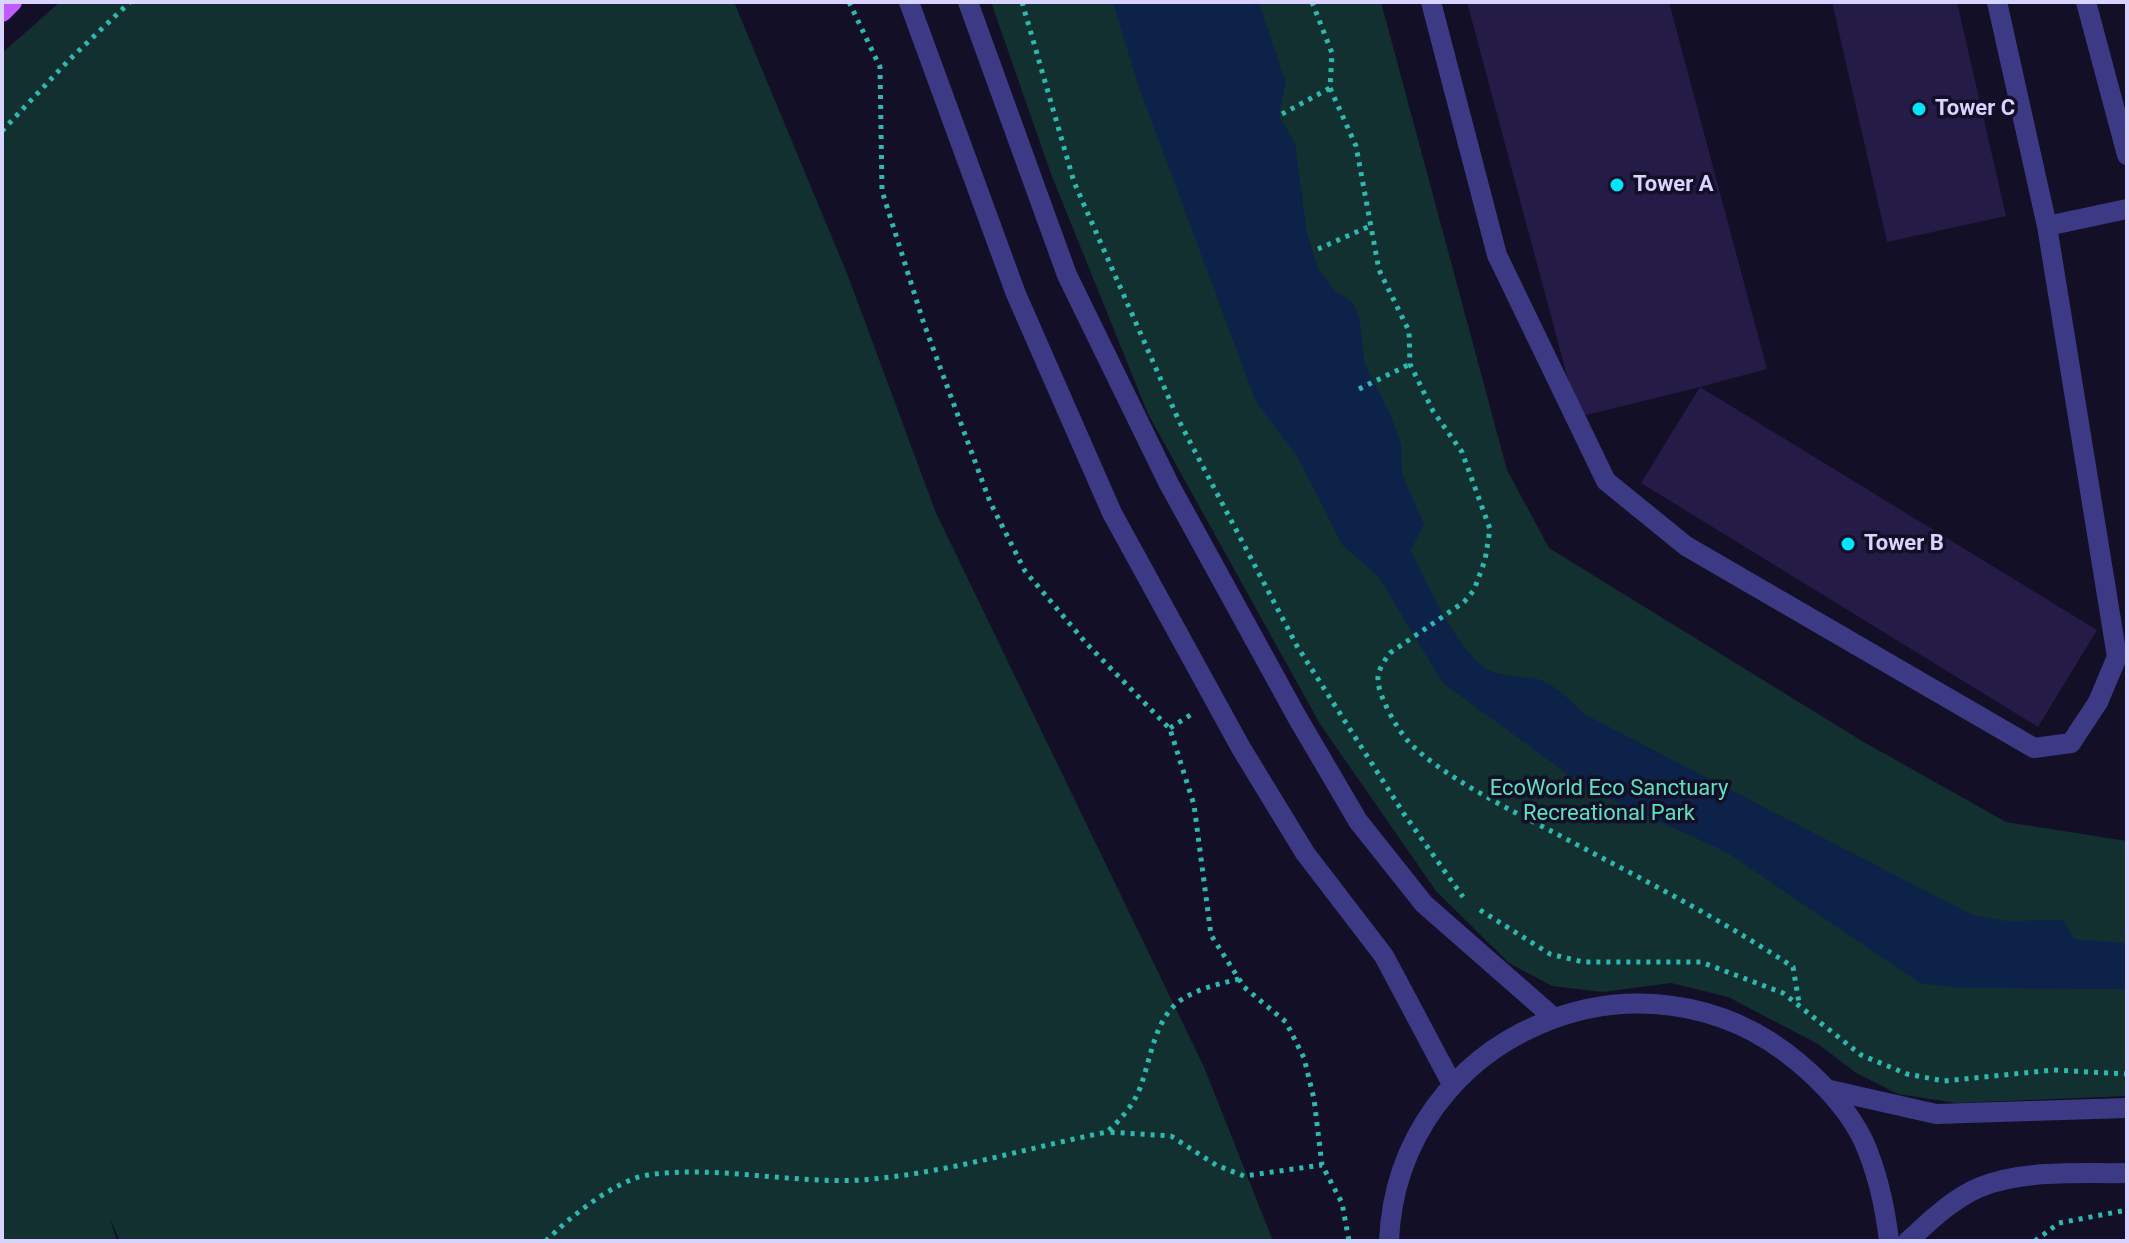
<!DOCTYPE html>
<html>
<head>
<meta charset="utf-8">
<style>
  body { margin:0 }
  #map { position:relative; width:2129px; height:1243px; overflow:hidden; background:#130f26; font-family:Roboto,sans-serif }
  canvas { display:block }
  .frame { position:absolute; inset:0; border:4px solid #d9d4ff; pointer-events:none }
</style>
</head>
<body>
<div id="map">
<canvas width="2129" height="1243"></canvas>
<div class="frame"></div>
</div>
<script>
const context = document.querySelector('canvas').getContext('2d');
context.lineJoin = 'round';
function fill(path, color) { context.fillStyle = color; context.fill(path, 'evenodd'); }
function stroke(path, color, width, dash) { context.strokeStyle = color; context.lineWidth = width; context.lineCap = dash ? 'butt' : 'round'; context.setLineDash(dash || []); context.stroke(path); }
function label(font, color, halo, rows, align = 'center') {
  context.font = font + ' Roboto,sans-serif'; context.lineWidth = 7; context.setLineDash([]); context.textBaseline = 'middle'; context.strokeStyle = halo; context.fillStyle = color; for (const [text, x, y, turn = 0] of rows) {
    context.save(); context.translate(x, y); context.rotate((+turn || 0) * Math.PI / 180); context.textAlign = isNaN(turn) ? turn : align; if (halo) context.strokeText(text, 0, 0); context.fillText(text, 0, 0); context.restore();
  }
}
fill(new Path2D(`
  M60,2H734L848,276L936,513L1204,1067L1273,1241H120L110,1219L117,1241H2V53Z
  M991,2H1381L1507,470L1549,548L1862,741L2006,822L2127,841V1096L1956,1103L1898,1094L1856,1073L1818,1044L1728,997L1671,983L1603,992L1552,986L1509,963L1436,891L1320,724L1148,414L1051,174Z`), '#12302f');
fill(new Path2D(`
  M1113,2H1259L1286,83L1279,116L1295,143L1307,233L1318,269L1335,291L1352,302L1359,316L1365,364L1391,416L1401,444L1402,474L1424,524L1411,550C1425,581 1458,651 1487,669C1504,679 1523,674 1540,680C1558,686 1571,702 1584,714L1972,915L2006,921L2063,920L2074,939L2127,943V989L1959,988L1920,983L1726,852L1585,787L1443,683L1378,576L1342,545L1298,458L1256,402L1138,85Z`), '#0c2248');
fill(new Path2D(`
  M1467,2H1669L1767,369L1700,387L2097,630L2038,727L1641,483L1700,387L1578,417Z
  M1832,2H1957L2006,216L1887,242Z`), '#241b47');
stroke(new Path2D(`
  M849,2L880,67L882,191L924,324L990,502L1025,571L1086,643L1170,729L1194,805L1211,935L1244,987L1286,1022L1304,1058L1314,1099L1322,1165L1342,1203L1349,1241
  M1022,2L1074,182L1179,421L1297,646L1404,814L1463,897
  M1312,2L1332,53L1330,88L1356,146L1379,270L1409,331L1410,364L1433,411L1462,452L1490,529L1485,560L1474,590L1464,602L1390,653C1384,661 1377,671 1378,681C1379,697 1397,729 1408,741C1438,774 1512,811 1553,832C1634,875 1716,916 1793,967L1799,1003
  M1282,114L1330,88
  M2,131L69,60L130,2
  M1318,249L1370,226
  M1359,389L1410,364
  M1170,728L1192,714
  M1480,910L1550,954L1583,962H1701L1783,993L1861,1055L1907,1074L1944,1081L2053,1070L2127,1074
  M1239,979C1219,984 1199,988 1181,1000C1154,1019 1151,1059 1140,1088C1133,1106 1121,1119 1107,1132L1171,1136L1216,1165L1244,1176L1322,1165
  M546,1241C567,1219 617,1179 648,1175C715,1165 793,1184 861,1180C944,1174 1026,1148 1107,1132
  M2035,1241L2059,1223L2127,1210`), '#2fb8b0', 5, [4, 6]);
stroke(new Path2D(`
  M909,2L1016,294L1112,513L1241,748L1305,853L1384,956L1452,1084
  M968,2L1067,275L1169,484L1297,717L1358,821L1424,904L1553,1017
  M1431,2L1497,255L1606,481L1686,546L2034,748L2071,743L2098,702L2117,657L2047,226L2127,209
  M1997,2L2047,226
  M2086,2L2127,155
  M1830,1090L1936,1114L2127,1108
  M1389,1241C1398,1034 1643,930 1799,1063C1825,1085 1849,1110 1864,1142C1878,1174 1885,1206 1889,1241
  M1908,1241C1929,1222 1951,1200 1978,1188C2023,1169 2079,1174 2127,1173`), '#3d3a85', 20);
stroke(new Path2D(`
  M2,12L12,2`), '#c25bff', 20);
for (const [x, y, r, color] of [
  [1919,109,8,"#00e5ff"],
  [1617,185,8,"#00e5ff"],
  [1848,544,8,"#00e5ff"]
]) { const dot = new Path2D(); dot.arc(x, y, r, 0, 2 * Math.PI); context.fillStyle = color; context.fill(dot); stroke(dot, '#130f26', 3); }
label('bold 22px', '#d9d4ff', '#130f26', [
  ["Tower C",1935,109],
  ["Tower A",1633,185],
  ["Tower B",1864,544]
], 'left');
label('22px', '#5fe0c0', '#130f26', [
  ["EcoWorld Eco Sanctuary",1609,789],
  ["Recreational Park",1609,814]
]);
</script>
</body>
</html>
